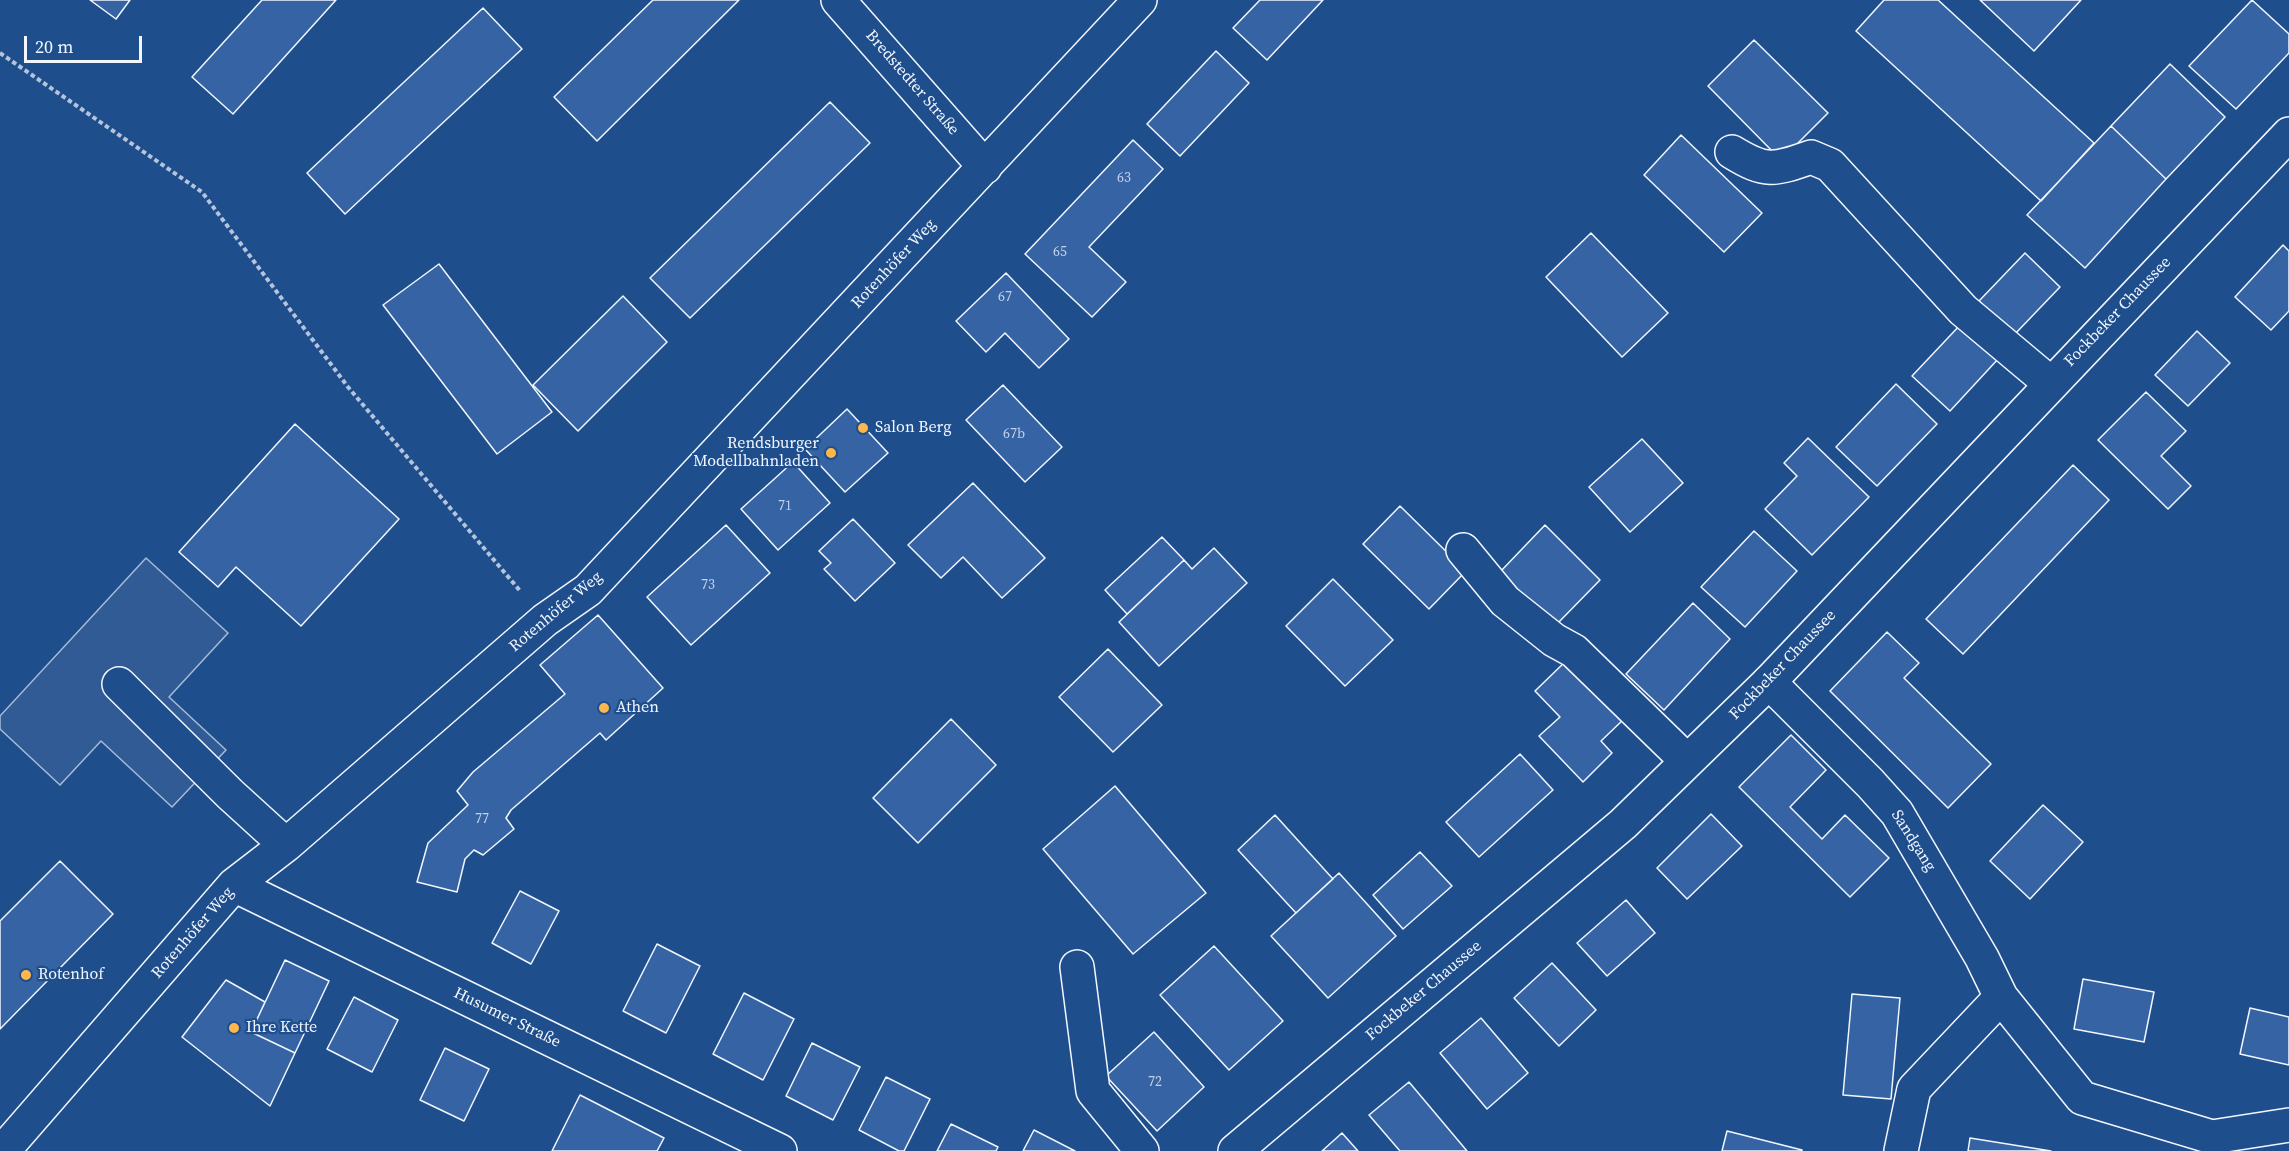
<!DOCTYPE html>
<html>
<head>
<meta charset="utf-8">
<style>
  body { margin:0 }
  #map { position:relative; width:2289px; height:1151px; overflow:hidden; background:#1f4e8c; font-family:"Source Serif 4",serif }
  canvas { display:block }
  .scale { position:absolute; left:24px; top:36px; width:118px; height:27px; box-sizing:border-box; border:3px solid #f2f6ff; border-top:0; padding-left:8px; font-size:18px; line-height:21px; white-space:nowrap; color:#f2f6ff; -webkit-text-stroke:4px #1f4e8c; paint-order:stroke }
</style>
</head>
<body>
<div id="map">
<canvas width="2289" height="1151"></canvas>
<div class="scale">20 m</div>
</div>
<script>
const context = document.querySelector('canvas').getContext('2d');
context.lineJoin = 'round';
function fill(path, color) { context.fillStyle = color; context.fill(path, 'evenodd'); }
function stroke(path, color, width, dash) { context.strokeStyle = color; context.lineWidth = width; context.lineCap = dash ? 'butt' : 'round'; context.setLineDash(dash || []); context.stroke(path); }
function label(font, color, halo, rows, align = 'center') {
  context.font = font + ' "Source Serif 4",serif'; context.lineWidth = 4.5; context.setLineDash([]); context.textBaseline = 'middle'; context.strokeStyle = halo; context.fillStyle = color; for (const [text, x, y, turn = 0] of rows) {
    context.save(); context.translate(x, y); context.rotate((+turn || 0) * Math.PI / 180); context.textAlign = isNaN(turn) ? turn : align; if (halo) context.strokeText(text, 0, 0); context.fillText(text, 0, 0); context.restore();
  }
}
const parking = new Path2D(`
  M146,558L228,633L169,697L226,750L172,807L101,741L60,785L0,729V716Z`);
fill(parking, '#305b95');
stroke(parking, '#a8bbd7', 1.5);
const building = new Path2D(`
  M90,0H130L116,19Z
  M262,0H336L233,114L192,77Z
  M653,0H739L597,141L554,97Z
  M1260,0H1323L1267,60L1233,28Z
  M1884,0H1938L2094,143L2041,201L1856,31Z
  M1980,0H2081L2034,51Z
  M2252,0L2289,34V53L2236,109L2189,66Z
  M483,8L522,49L345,214L307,173Z
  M1754,40L1828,113L1781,160L1708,86Z
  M1216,51L1249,83L1180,156L1147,124Z
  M2170,64L2225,117L2166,179L2111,126Z
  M830,102L870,143L690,318L650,278Z
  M2111,126L2166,179L2085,268L2027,215Z
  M1681,135L1762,213L1724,252L1644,175Z
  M1133,140L1163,169L1089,247L1126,282L1092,317L1025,254Z
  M1591,233L1668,313L1622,357L1546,277Z
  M2283,245L2289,251V311L2271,330L2235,297Z
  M2025,253L2060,287L2014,335L1979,301Z
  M439,264L552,412L497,454L383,305Z
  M1006,273L1069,339L1039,368L1005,333L986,352L956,321Z
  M623,296L667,342L578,431L533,385Z
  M1962,323L1999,358L1950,411L1912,376Z
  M2197,331L2230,363L2188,406L2155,375Z
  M1896,384L1937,424L1877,486L1836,447Z
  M1003,385L1062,447L1025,482L966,420Z
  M2146,392L2186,431L2161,456L2191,486L2168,509L2098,440Z
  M847,409L888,453L845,492L805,449Z
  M295,424L399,519L301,626L236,567L218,587L179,552Z
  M1808,438L1869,497L1812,555L1765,509L1797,476L1784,463Z
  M1642,439L1683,483L1630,532L1589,487Z
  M793,462L830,503L778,550L741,509Z
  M2073,465L2109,500L1963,654L1926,619Z
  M973,483L1045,558L1002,598L963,557L941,578L908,545Z
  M1400,506L1466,571L1429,609L1363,544Z
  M853,519L895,563L855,601L824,569L831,563L819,551Z
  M726,525L770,573L691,645L647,597Z
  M1545,525L1600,580L1555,626L1500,572Z
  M1754,531L1797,571L1745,627L1701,587Z
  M1162,537L1184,560L1127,614L1105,590Z
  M1214,548L1247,583L1159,666L1119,622L1184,560L1192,569Z
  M1333,579L1393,640L1345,686L1286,626Z
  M1693,603L1730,639L1664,710L1626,674Z
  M598,615L663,688L606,740L600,733L511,810L506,818L514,829L483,855L474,850L465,859L457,892L417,882L428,843L468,805L457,791L473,772L565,694L540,665Z
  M1887,632L1919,663L1904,678L1991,764L1948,808L1830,691Z
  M1108,649L1162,705L1113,752L1059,697Z
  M1568,659L1624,719L1601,741L1612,753L1583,782L1539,736L1560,717L1535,691Z
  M951,719L996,765L918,843L873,798Z
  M1791,735L1826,770L1790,807L1822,839L1845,815L1889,858L1850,897L1739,787Z
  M1520,754L1553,790L1479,857L1446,822Z
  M1115,786L1206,893L1133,954L1043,849Z
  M2043,805L2083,842L2030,899L1990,861Z
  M1711,814L1742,846L1687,899L1657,868Z
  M1275,815L1333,879L1296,913L1238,850Z
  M1420,852L1452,886L1403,929L1373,895Z
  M60,861L113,914L0,1029V921Z
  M1339,873L1396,936L1328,998L1271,936Z
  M520,891L559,911L531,964L492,943Z
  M1626,900L1655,933L1607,976L1577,943Z
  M657,944L700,966L666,1033L623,1011Z
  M1214,946L1283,1021L1229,1070L1160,995Z
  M285,960L329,981L295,1053L251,1032Z
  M1552,963L1596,1010L1559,1046L1514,998Z
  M2083,979L2154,992L2144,1042L2074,1029Z
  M226,980L265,1002L251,1032L295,1053L270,1106L182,1037Z
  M744,993L794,1019L763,1080L713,1054Z
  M1852,994L1900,998L1891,1099L1843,1095Z
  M354,997L398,1020L372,1072L327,1049Z
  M2250,1008L2289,1017V1065L2240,1054Z
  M1481,1018L1528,1073L1487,1109L1440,1053Z
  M1154,1032L1204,1087L1157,1131L1106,1076Z
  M812,1043L860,1067L833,1120L786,1096Z
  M445,1048L489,1069L464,1121L420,1100Z
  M886,1077L930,1099L904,1151H899L859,1130Z
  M1409,1082L1467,1151H1400L1369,1115Z
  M580,1095L664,1138L657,1151H552Z
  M951,1124L998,1147L996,1151H937Z
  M1034,1130L1075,1151H1023Z
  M1727,1131L1802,1150V1151H1722Z
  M1342,1133L1358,1151H1322Z
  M1970,1138L2051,1151H1968Z`);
fill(building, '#3563a3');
stroke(building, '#f2f6ff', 1.5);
const minor = new Path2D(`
  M838,0L985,167
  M1732,152C1766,173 1774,170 1811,157L1830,165L1963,310L2050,383
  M1463,550L1505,601L1554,640L1574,651L1687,761
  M1769,682L1870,783L1897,813L1982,958L2001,997L1914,1089L1901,1151
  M119,684L230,794L286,845
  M234,885L780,1151
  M1077,967L1093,1091L1142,1151
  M2001,997L2082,1098L2212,1137L2289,1125
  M3,1151L234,885L286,845L545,620L588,590L1140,0`);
const major = new Path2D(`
  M1235,1151L1623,824L1769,682L2289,134`);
stroke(minor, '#f2f6ff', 36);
stroke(major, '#f2f6ff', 36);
stroke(new Path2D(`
  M0,53L202,192L348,387L521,592`), '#b3c4dc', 4, [4.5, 3]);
stroke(minor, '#1f4e8c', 33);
stroke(major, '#1f4e8c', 33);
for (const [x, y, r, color] of [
  [863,428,6,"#ffb74d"],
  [831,453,6,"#ffb74d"],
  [604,708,6,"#ffb74d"],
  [26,975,6,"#ffb74d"],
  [234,1028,6,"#ffb74d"]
]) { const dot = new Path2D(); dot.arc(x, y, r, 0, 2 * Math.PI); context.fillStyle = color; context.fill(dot); stroke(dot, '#1f4e8c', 2); }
label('14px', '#c3d1e8', null, [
  ["63",1124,178],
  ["65",1060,252],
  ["67",1005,297],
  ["67b",1014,434],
  ["71",785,506],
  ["73",708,585],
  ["77",482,819],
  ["72",1155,1082]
]);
label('16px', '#f2f6ff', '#1f4e8c', [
  ["Bredstedter Straße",912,83,49],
  ["Rotenhöfer Weg",894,264,-47],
  ["Fockbeker Chaussee",2118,312,-46],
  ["Rotenhöfer Weg",556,612,-40],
  ["Fockbeker Chaussee",1783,665,-46],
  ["Sandgang",1913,841,58],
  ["Rotenhöfer Weg",193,933,-49],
  ["Fockbeker Chaussee",1424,991,-40],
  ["Husumer Straße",507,1018,26]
]);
label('16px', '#f2f6ff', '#1f4e8c', [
  ["Salon Berg",875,428],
  ["Rendsburger",819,444,"right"],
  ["Modellbahnladen",819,462,"right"],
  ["Athen",616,708],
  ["Rotenhof",38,975],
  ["Ihre Kette",246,1028]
], 'left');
</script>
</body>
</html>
